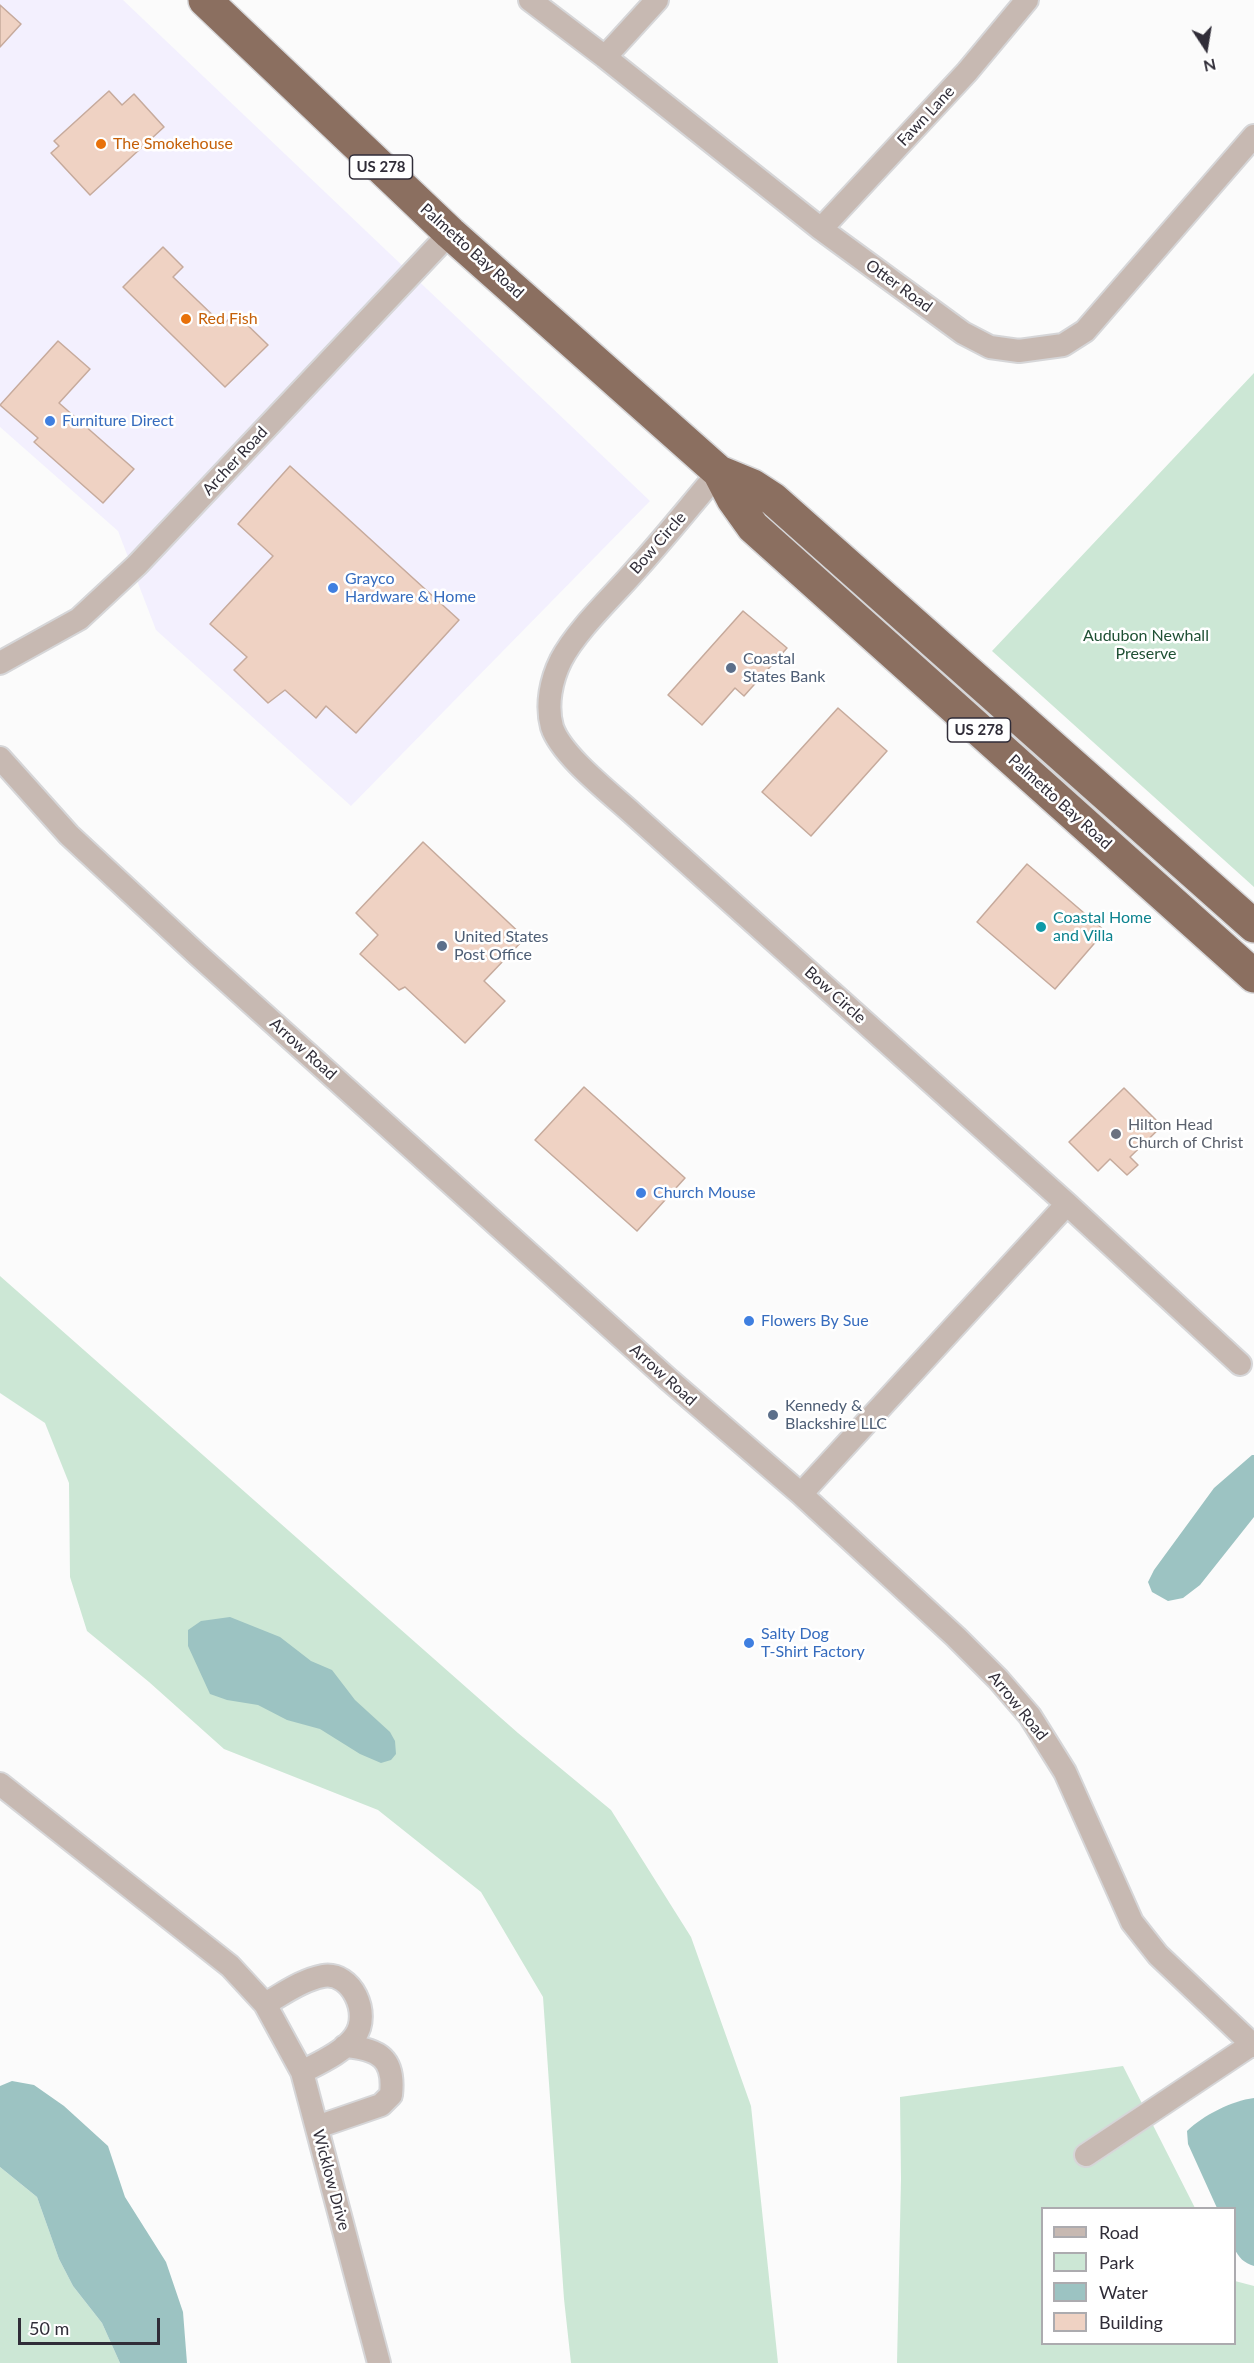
<!DOCTYPE html>
<html>
<head>
<meta charset="utf-8">
<style>
  body { margin:0 }
  #map { position:relative; width:1254px; height:2363px; overflow:hidden; background:#fbfbfb; font-family:Lato,sans-serif }
  canvas { display:block }
  .legend { position:absolute; left:1041px; top:2207px; width:195px; height:138px; box-sizing:border-box; background:#fff; border:2px solid #acabaf; margin:0; padding:8px 10px; list-style:none; font-size:18px; color:#302d38 }
  .legend li { display:flex; align-items:center; gap:12px; height:30px }
  .legend b { width:30px; border:2px solid #acabaf }
  .north { position:absolute; left:1176px; top:18px; width:60px; height:60px; -webkit-text-stroke:4px #fff; paint-order:stroke; rotate:168deg; font-size:16px; font-weight:700; line-height:24px; text-align:center; color:#302d38 }
  .north::after { content:''; display:block; margin:auto; width:21px; height:27px; background:#302d38; clip-path:polygon(50% 0,100% 100%,50% 72%,0 100%) }
  .scale { position:absolute; left:18px; top:2318px; width:142px; height:27px; box-sizing:border-box; border:3px solid #302d38; border-top:0; padding-left:8px; font-size:18px; line-height:21px; white-space:nowrap; color:#302d38; -webkit-text-stroke:4px #fff; paint-order:stroke }
</style>
</head>
<body>
<div id="map">
<canvas width="1254" height="2363"></canvas>
<ul class="legend">
<li><b style="height:8px;background:#c7b9b2"></b>Road</li>
<li><b style="height:16px;background:#cce7d5"></b>Park</li>
<li><b style="height:16px;background:#9cc3c2"></b>Water</li>
<li><b style="height:16px;background:#efd2c3"></b>Building</li>
</ul>
<div class="north">N</div>
<div class="scale">50 m</div>
</div>
<script>
const context = document.querySelector('canvas').getContext('2d');
context.lineJoin = 'round';
function fill(path, color) { context.fillStyle = color; context.fill(path, 'evenodd'); }
function stroke(path, color, width, dash) { context.strokeStyle = color; context.lineWidth = width; context.lineCap = dash ? 'butt' : 'round'; context.setLineDash(dash || []); context.stroke(path); }
function label(font, color, halo, rows, align = 'center') {
  context.font = font + ' Lato,sans-serif'; context.lineWidth = 5; context.setLineDash([]); context.textBaseline = 'middle'; context.strokeStyle = halo; context.fillStyle = color; for (const [text, x, y, turn = 0] of rows) {
    context.save(); context.translate(x, y); context.rotate((+turn || 0) * Math.PI / 180); context.textAlign = isNaN(turn) ? turn : align; if (halo) context.strokeText(text, 0, 0); context.fillText(text, 0, 0); context.restore();
  }
}
fill(new Path2D(`
  M0,0H123L650,501L351,806L156,630L118,531L0,427Z`), '#f3f0fe');
fill(new Path2D(`
  M1254,373V887L992,651Z
  M0,1276L518,1733L611,1810L691,1937L751,2106L778,2363H571L564,2299L543,1997L481,1892L378,1810L224,1749L149,1682L87,1631L70,1577L69,1483L45,1423L0,1393Z
  M1123,2066L1195,2208H1042V2344H1234L1235,2281L1254,2286V2363H897L901,2179L900,2097Z
  M0,2167L37,2197L59,2259L73,2286L102,2323L120,2363H0Z`), '#cce7d5');
fill(new Path2D(`
  M1252,1455H1254V1517L1200,1585L1183,1598L1168,1601L1152,1592L1148,1582L1154,1570L1214,1488Z
  M230,1617L280,1637L311,1661L332,1670L355,1700L390,1732L395,1741L396,1754L391,1760L381,1763L360,1754L320,1729L287,1720L258,1705L227,1700L210,1694L188,1646V1630L201,1621Z
  M12,2081L34,2085L64,2106L108,2146L125,2197L166,2262L183,2312L187,2363H120L102,2323L73,2286L59,2259L37,2197L0,2167V2086Z
  M1254,2098V2266C1244,2263 1239,2258 1234,2248V2208H1217L1188,2144L1187,2131C1204,2115 1231,2101 1254,2098Z`), '#9cc3c2');
const building = new Path2D(`
  M0,5L21,24L0,47Z
  M109,91L122,105L134,94L164,127L90,195L51,153L59,146L54,141Z
  M163,247L183,267L173,277L223,325L235,313L268,345L225,387L123,287Z
  M58,341L90,369L59,403L134,469L103,503L34,442L38,438L0,405Z
  M290,466L459,620L356,733L326,706L316,718L285,690L268,703L234,670L247,657L210,624L273,556L238,524Z
  M743,611L787,648L744,696L735,688L702,725L668,695Z
  M838,708L887,751L811,836L762,792Z
  M423,842L525,938L484,981L505,1001L465,1043L405,987L399,990L360,954L378,935L356,913Z
  M1027,864L1105,931L1055,989L977,922Z
  M584,1087L685,1178L637,1231L535,1140Z
  M1124,1088L1162,1126L1130,1157L1138,1165L1127,1175L1110,1159L1098,1171L1069,1142Z`);
fill(building, '#efd2c3');
stroke(building, '#c6aa9c', 1.5);
const street = new Path2D(`
  M530,0L605,57L821,229L963,333L990,347L1019,351L1063,345L1085,331L1254,136
  M605,57L657,0
  M821,229L967,72L1027,0
  M719,472C690,506 663,540 633,573C611,598 576,631 561,660C551,680 546,705 552,727C561,755 609,792 632,813L1067,1204L1240,1364
  M0,663L79,619L137,565L450,233
  M0,758L69,835L197,954L668,1379L801,1494L956,1637L998,1679L1030,1716L1065,1772L1132,1922L1158,1955L1254,2046
  M801,1494L1067,1204
  M0,1784L230,1966L265,2004L302,2072L379,2363
  M265,2004C283,1994 302,1980 323,1976C352,1971 371,2014 355,2036C344,2052 319,2063 302,2072
  M317,2127L381,2105L391,2095C395,2059 380,2049 345,2046
  M1086,2155L1254,2043`);
const highway = new Path2D(`
  M205,0L450,233L719,472L753,486L773,499L1254,926
  M719,472L733,499L753,527L1254,976`);
stroke(street, '#d6d6d8', 26);
stroke(highway, '#d6d6d8', 36);
stroke(street, '#c7b9b2', 22);
stroke(highway, '#8b6f60', 33);
for (const [x, y, r, color] of [
  [101,144,6,"#e8710a"],
  [186,319,6,"#e8710a"],
  [50,421,6,"#3f7fe0"],
  [333,588,6,"#3f7fe0"],
  [731,668,6,"#5c6f8a"],
  [1041,927,6,"#0f9aa8"],
  [442,946,6,"#5c6f8a"],
  [1116,1134,6,"#6b7280"],
  [641,1193,6,"#3f7fe0"],
  [749,1321,6,"#3f7fe0"],
  [773,1415,6,"#5c6f8a"],
  [749,1643,6,"#3f7fe0"]
]) { const dot = new Path2D(); dot.arc(x, y, r, 0, 2 * Math.PI); context.fillStyle = color; context.fill(dot); stroke(dot, '#fff', 2); }
for (const [x, y, w] of [
  [381,167,63],
  [979,730,63]
]) { const box = new Path2D(); box.roundRect(x - w / 2, y - 12, w, 24, 4.5); context.fillStyle = '#fff'; context.fill(box); stroke(box, '#302d38', 1.5); }
label('bold 15px', '#302d38', null, [
  ["US 278",381,167],
  ["US 278",979,730]
]);
label('16px', '#302d38', '#fff', [
  ["Fawn Lane",926,116,-47],
  ["Palmetto Bay Road",472,251,42],
  ["Otter Road",899,286,36],
  ["Archer Road",235,461,-47],
  ["Bow Circle",658,543,-49],
  ["Palmetto Bay Road",1060,802,42],
  ["Bow Circle",835,995,42],
  ["Arrow Road",303,1049,42],
  ["Arrow Road",663,1375,42],
  ["Arrow Road",1018,1706,51],
  ["Wicklow Drive",331,2180,75]
]);
label('16px', '#c56008', '#fff', [
  ["The Smokehouse",113,144],
  ["Red Fish",198,319]
], 'left');
label('16px', '#366cbe', '#fff', [
  ["Furniture Direct",62,421],
  ["Grayco",345,579],
  ["Hardware & Home",345,597],
  ["Church Mouse",653,1193],
  ["Flowers By Sue",761,1321],
  ["Salty Dog",761,1634],
  ["T-Shirt Factory",761,1652]
], 'left');
label('16px', '#1f5034', '#fff', [
  ["Audubon Newhall",1146,636],
  ["Preserve",1146,654]
]);
label('16px', '#4e5e75', '#fff', [
  ["Coastal",743,659],
  ["States Bank",743,677],
  ["United States",454,937],
  ["Post Office",454,955],
  ["Kennedy &",785,1406],
  ["Blackshire LLC",785,1424]
], 'left');
label('16px', '#0d838f', '#fff', [
  ["Coastal Home",1053,918],
  ["and Villa",1053,936]
], 'left');
label('16px', '#5b616d', '#fff', [
  ["Hilton Head",1128,1125],
  ["Church of Christ",1128,1143]
], 'left');
</script>
</body>
</html>
